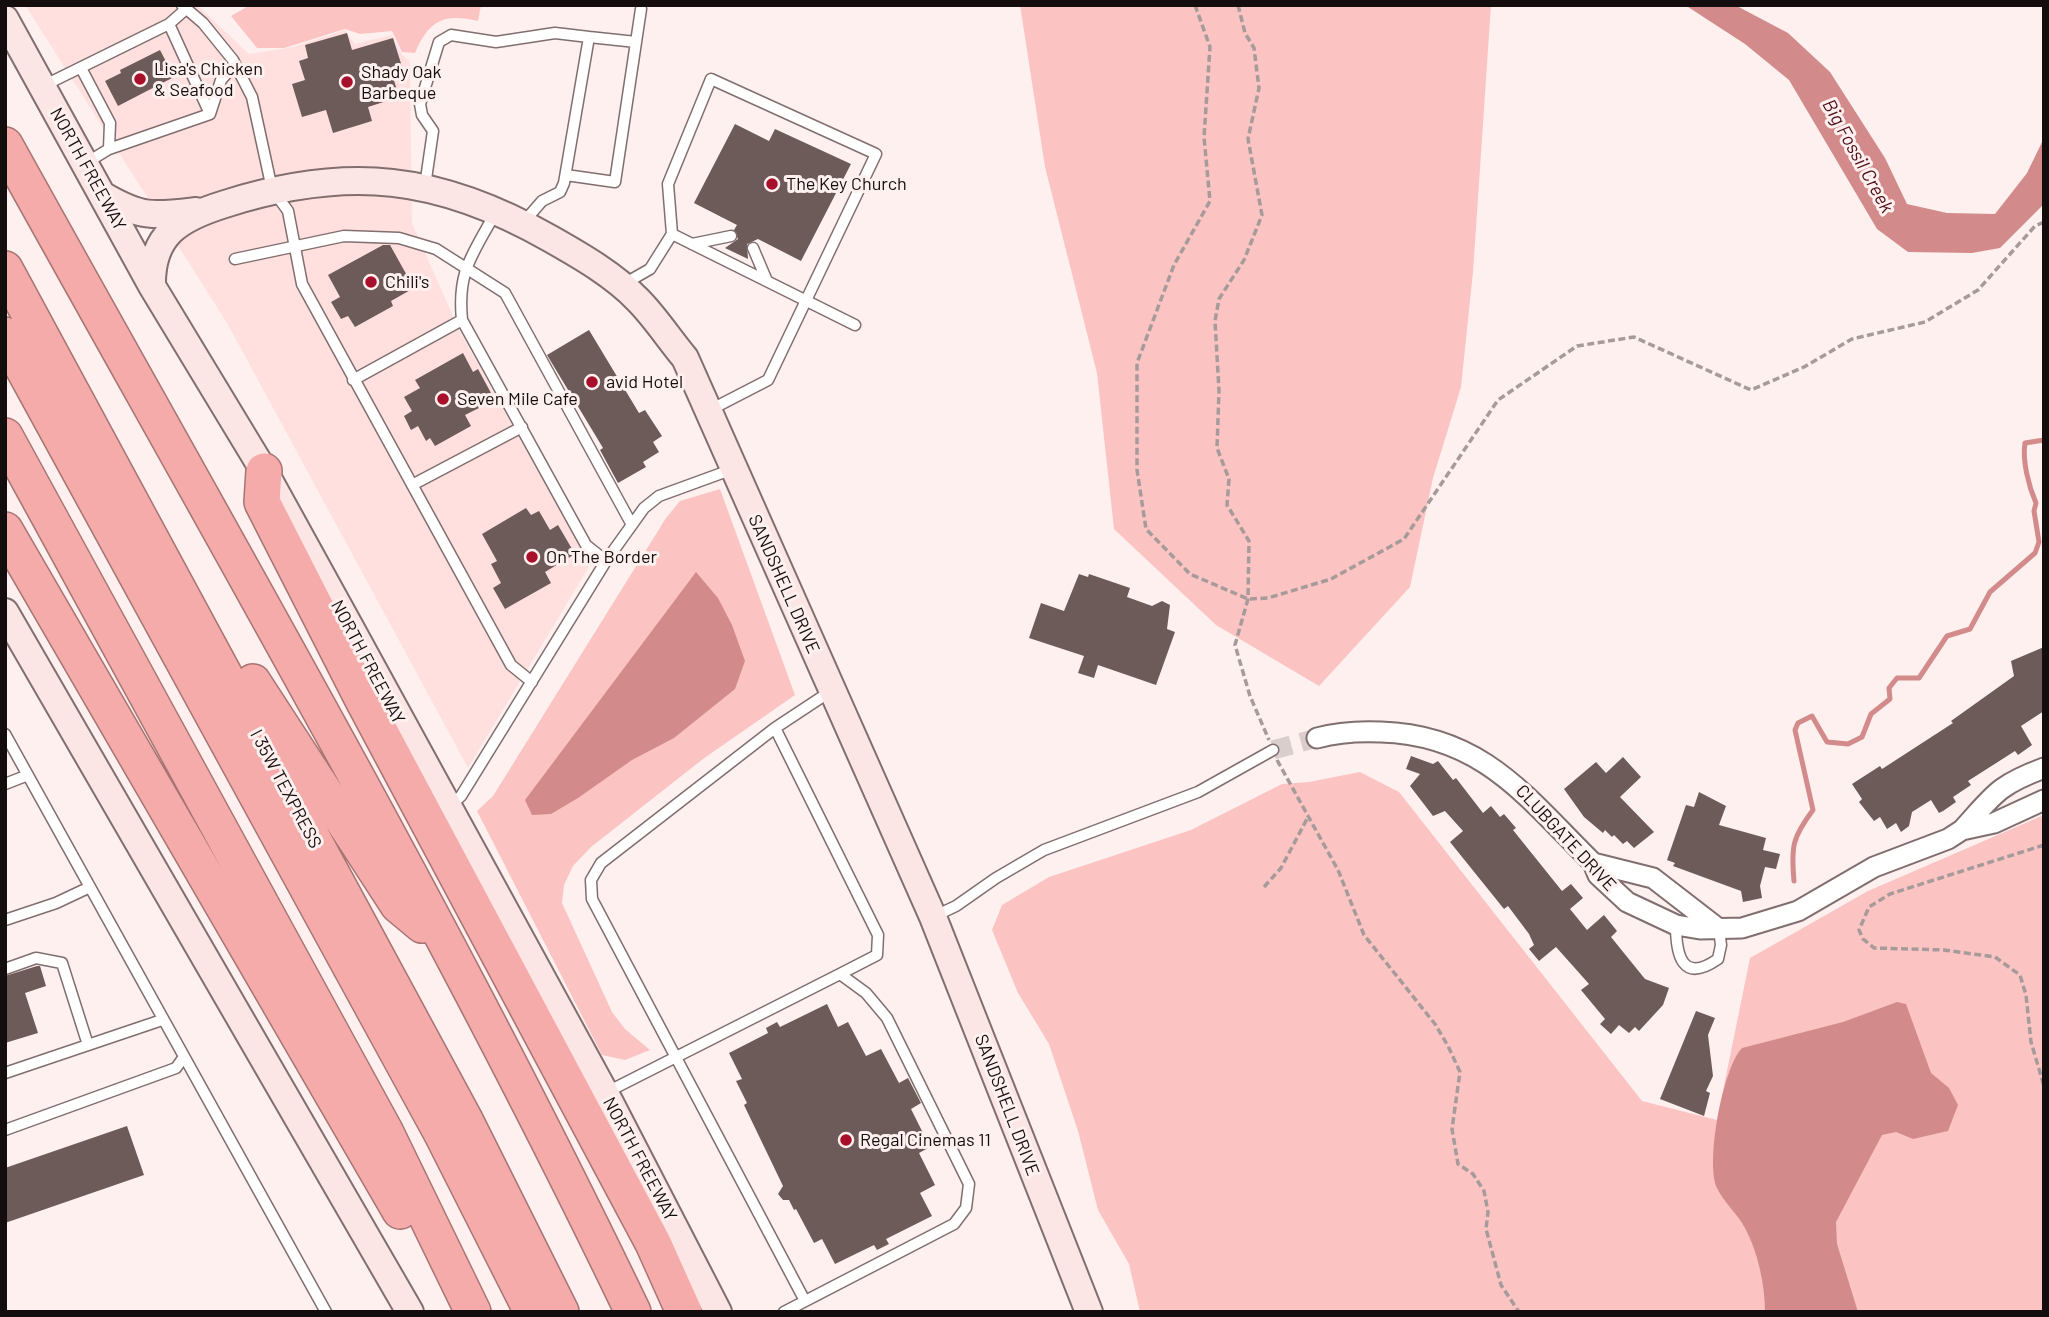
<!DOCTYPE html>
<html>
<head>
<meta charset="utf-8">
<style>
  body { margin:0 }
  #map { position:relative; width:2049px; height:1317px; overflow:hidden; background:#fdf0ef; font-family:Barlow,sans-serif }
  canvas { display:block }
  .frame { position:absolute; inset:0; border:7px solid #140d0d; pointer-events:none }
</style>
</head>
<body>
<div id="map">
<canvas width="2049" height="1317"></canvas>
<div class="frame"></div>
</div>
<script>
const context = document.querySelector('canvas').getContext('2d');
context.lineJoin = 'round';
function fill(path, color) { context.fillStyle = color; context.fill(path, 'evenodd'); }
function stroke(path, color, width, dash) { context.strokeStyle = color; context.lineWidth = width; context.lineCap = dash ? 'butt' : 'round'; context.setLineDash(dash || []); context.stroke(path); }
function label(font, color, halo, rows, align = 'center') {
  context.font = font + ' Barlow,sans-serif'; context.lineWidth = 6; context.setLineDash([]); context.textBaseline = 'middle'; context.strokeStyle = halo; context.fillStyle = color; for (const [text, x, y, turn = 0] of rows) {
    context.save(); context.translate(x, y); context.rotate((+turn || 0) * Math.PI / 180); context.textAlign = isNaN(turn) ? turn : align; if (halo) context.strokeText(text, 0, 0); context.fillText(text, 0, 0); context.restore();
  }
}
fill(new Path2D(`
  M25,5H197L249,54L293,47L345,30L355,44L392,35L402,55L410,61L412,223L460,332L590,565L468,768L227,323Z`), '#ffe0df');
fill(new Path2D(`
  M250,5H481L478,21C443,13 429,21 415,53L402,52L392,31L360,34L345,29L284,48H257L231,16Z
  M1020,5H1491L1473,272L1461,387L1433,478L1410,587L1319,686L1216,625L1114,529L1097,373L1045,167Z
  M720,489L795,695L703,759L591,847L573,866L564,885L562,903L612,1012L625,1029L650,1050L625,1060L602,1055L477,811L493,796L666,518L680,501Z
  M1360,772L1399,792L1642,1101L1717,1120L1750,958L1868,891L2044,815V1312H1140L1129,1264L1098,1210L1078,1131L1049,1044L1018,993L992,930L1002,905L1049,877L1191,830L1282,784L1309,782Z`), '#fbc4c2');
fill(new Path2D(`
  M1685,5H1735L1788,33L1830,72L1885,158L1907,204L1947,213L1995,214L2027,173L2044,138V204L2000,248L1972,253L1908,252L1877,229L1789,80L1745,44Z
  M696,572L718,598L732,625L745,661L735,689L674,738L632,760L578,798L551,814L532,815L525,800Z
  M1897,1002L1906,1004L1931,1073L1949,1088L1958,1105L1948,1131L1913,1139L1896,1132L1882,1135L1836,1222L1837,1244L1858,1312H1765C1765,1285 1758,1252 1745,1228C1738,1214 1724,1203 1717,1188C1705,1163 1723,1067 1742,1048L1843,1022Z`), '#d28b8a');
stroke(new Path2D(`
  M1794,881C1791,847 1792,838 1813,810L1795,730L1798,723L1812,716L1827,742L1848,744L1862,737L1871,714L1890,699L1889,688L1897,678H1919L1947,636L1970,629L1990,592L2035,553L2039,542L2034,511L2036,503C2029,487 2022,461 2025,443L2044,440`), '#d28b8a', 5);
fill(new Path2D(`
  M347,33L352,50L393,38L404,73L393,77L399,97L368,107L372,121L333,133L326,110L302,117L292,84L305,80L299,61L308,58L305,45Z
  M160,50L174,77L118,106L105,81L121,73L120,70Z
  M735,124L769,141L775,129L851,164L801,261L758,239L747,244L748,259L725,248L738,239L734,230L737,225L694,203Z
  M383,245H390L414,288L391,301L393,306L355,327L348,316L341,319L331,302L340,297L328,275Z
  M589,330L639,413L645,410L662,436L653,442L659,452L643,462L646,467L618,483L600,450L603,448L547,355Z
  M463,353L473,372L478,369L491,393L476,401L479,408L465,415L471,426L435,446L430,438L426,441L418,426L411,430L404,416L412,411L404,397L420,388L415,380Z
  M526,508L531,515L539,511L550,530L558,525L575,554L545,572L551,583L505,609L493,588L501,583L491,564L497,561L482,534Z
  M1079,574L1088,577L1089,574L1130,588L1127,597L1152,606L1162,601L1170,605L1167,629L1175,632L1156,685L1098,665L1094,678L1078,673L1084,656L1029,638L1041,603L1064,611Z
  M2044,647V711L2021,726L2032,745L2018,755L2015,751L1968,781L1971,785L1953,797L1956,802L1943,811L1939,813L1931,800L1912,812L1909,826L1901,832L1896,823L1887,829L1880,817L1874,821L1859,802L1862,799L1852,784L1880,766L1882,769L1953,723L1951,721L2014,676L2011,661Z
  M1411,756L1433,764L1438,761L1453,780L1456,778L1483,813L1491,806L1500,817L1504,814L1516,828L1513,830L1562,891L1571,884L1583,898L1570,909L1587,930L1604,915L1617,931L1611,937L1645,979L1669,988L1663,1005L1639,1031L1635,1027L1629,1033L1619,1025L1611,1034L1600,1024L1605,1019L1581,990L1589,984L1556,947L1539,961L1529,949L1534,945L1529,934L1508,906L1504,909L1450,842L1463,831L1445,811L1433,816L1410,786L1420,774L1406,769Z
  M1623,757L1641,777L1620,797L1654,832L1634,848L1627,841L1623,844L1614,835L1612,837L1605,830L1603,833L1584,817L1564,789L1596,762L1606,773Z
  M1699,792L1726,806L1719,825L1766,838L1763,850L1780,854L1776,869L1765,867L1760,886L1762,898L1743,902L1741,891L1673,866L1675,863L1667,860L1686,805L1694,807Z
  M37,966H40L46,986L25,993L38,1033L5,1043V976Z
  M827,1004L838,1027L848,1022L866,1056L881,1049L899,1083L908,1078L921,1103L911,1109L930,1147L919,1153L935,1185L920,1193L932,1216L886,1239L889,1244L877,1250L874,1245L835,1264L822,1239L814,1243L796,1209L794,1210L789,1200H783L778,1194L783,1186L744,1105L747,1103L736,1081L742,1079L729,1053L768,1033L766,1028L777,1022L780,1027Z
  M1696,1011L1715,1018L1708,1035L1713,1076L1706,1091L1710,1093L1704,1116L1660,1099Z
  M127,1126L144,1175L5,1223V1168Z`), '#6d5b5a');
stroke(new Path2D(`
  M1273,750L1317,738`), '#dacecd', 19, [19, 10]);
const lane = new Path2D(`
  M182,5L203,23L233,60L252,97L272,189L288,211L302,284L511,665L532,682
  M169,24L210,114
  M589,37L636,42
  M81,68L110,123L109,149
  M43,86L169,24L186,9
  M86,163L109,149L210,114L221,80L235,64
  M566,175L615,182L641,9
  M425,186L433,131L422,115L420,104L439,42L451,35L496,42L555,33L589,37L564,183L560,192L542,201L523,223
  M495,213C473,255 457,270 462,320L586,545L606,561
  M692,244L731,236
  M753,248L767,281
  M235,259L344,236L399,238L436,249L505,293L632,525
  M622,285L650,269L672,234
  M353,380L462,320
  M708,411L768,380L876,154L711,79L668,184L672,234L855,325
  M412,485L522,427
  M775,728L878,935L877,955L840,974
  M5,734L326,1312
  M5,784L28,775
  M450,806L461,796L606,561L644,508L659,496L733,469
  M935,916L956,906L996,878L1044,850L1198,792L1273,750
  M5,920L56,903L90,887
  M1676,925C1676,955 1682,984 1718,959L1721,945L1719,929
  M5,969L36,958L62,963L88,1045
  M5,1073L162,1020
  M605,1093L840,974L866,993L887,1018L969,1184L966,1208L954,1224L784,1312
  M5,1130L176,1068L183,1058
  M805,1301L592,899L591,880L601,863L775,728L831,691`);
const street = new Path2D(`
  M1317,738C1339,732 1359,731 1381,732C1483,735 1527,798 1593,863L1598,875L1627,902L1676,925L1700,929L1742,928L1798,911L1874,867L1948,839L1962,830L1994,823L2044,800
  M1962,830C1994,795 1996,786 2044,768
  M1593,863L1653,878L1719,929`);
const secondary = new Path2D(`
  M5,19L152,286L264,471L350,627L605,1093L718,1312
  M104,196C142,218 153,216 196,211
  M152,286C151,234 180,218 225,204C348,165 439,175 551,239C581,256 614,275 638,300C655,317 669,339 685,358L933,917L1089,1312
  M5,612L410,1312`);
const highway = new Path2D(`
  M5,145C219,531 442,914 633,1312
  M5,269L465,1120L561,1312
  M5,335L442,1134L532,1312
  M5,436L385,1131L473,1312
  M264,471L262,502L363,700L653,1243L684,1312
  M5,530L400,1211
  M253,682L398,905L422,925`);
stroke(lane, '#816e6e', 13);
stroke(street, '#816e6e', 23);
stroke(secondary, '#816e6e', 30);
stroke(highway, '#a67472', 38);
stroke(new Path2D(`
  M1195,5L1210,47L1204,137L1210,201L1174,265L1137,363V470L1146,529L1190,574L1248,599L1268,598L1331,579L1404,539L1498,400L1577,346L1634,337L1751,390L1804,367L1852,339L1925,322L1978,290L2035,226L2044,222
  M1238,5L1245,33L1254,48L1259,88L1248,139L1262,215L1244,260L1219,299L1215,321L1219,391L1217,448L1229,479L1227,505L1249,541L1248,599L1235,645L1250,696L1269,740
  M1277,760L1338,870L1364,935L1435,1024L1448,1046L1460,1072L1452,1129L1458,1164L1473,1174L1484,1191L1488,1212L1486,1229L1501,1285L1519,1312
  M2044,845L1890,894L1869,907L1859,930L1863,939L1874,948L1944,950L1995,957L2020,975L2026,995L2031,1042L2044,1086
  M1264,887L1281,868L1308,817`), '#a69b9a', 3.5, [7, 3.5]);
stroke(lane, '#fff', 10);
stroke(street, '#fff', 19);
stroke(secondary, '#fce6e5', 26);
stroke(highway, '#f4aba9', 35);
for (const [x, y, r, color] of [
  [140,79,7,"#a70f2b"],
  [347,82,7,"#a70f2b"],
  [772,184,7,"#a70f2b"],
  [371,282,7,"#a70f2b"],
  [592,382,7,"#a70f2b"],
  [443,399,7,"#a70f2b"],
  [532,557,7,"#a70f2b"],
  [846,1140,7,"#a70f2b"]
]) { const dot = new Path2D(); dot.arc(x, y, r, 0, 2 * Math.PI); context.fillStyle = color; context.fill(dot); stroke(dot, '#fdf0ef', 2.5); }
label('18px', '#140d0d', '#fdf0ef', [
  ["Lisa's Chicken",154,69],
  ["& Seafood",154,90],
  ["Shady Oak",361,72],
  ["Barbeque",361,93],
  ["The Key Church",786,184],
  ["Chili's",385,282],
  ["avid Hotel",606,382],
  ["Seven Mile Cafe",457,399],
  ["On The Border",546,557],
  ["Regal Cinemas 11",860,1140]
], 'left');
label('18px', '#140d0d', '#fdf0ef', [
  ["NORTH FREEWAY",88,169,61],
  ["SANDSHELL DRIVE",784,584,66],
  ["NORTH FREEWAY",368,662,62],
  ["I 35W TEXPRESS",286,789,62],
  ["CLUBGATE DRIVE",1566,838,47],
  ["SANDSHELL DRIVE",1007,1105,69],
  ["NORTH FREEWAY",640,1159,62]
]);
label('italic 19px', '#4d0d14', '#fdf0ef', [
  ["Big Fossil Creek",1858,156,61]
]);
</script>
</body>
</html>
